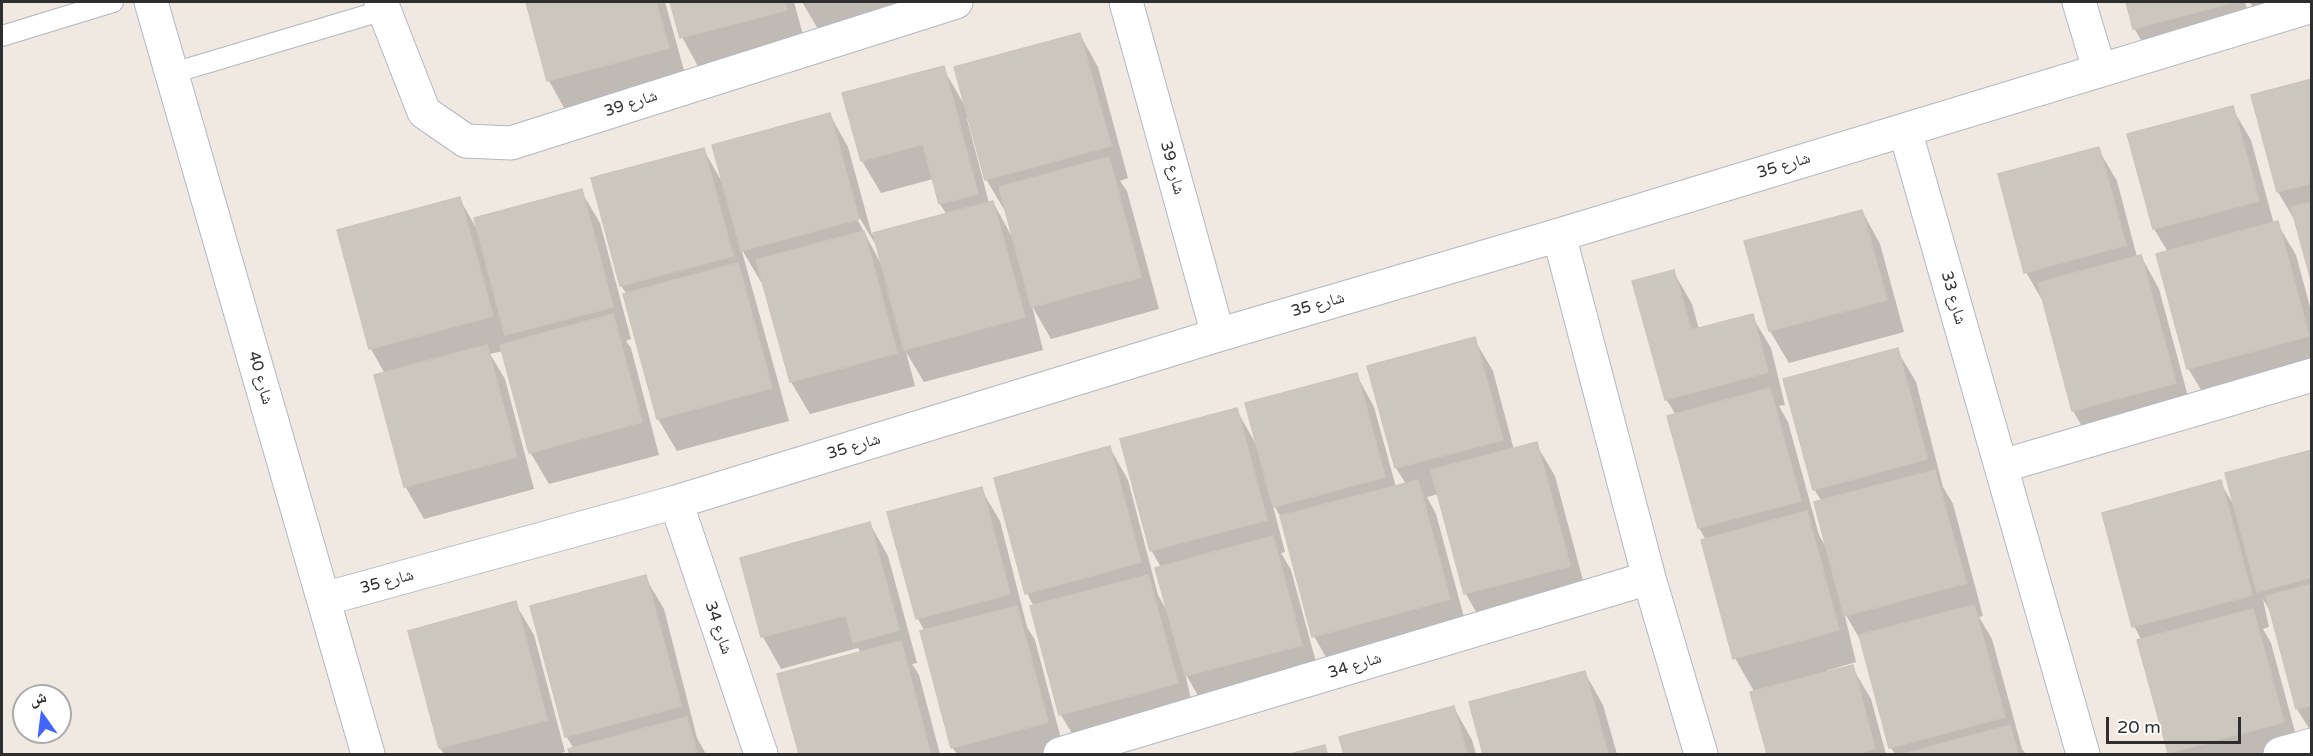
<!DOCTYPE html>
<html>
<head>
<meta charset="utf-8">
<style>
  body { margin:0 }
  #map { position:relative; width:2313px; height:756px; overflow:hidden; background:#efe9e1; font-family:"Varela Round","Noto Naskh Arabic",sans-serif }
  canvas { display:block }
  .frame { position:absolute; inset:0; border:3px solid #2e2e2e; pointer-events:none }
  .north { position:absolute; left:12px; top:684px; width:60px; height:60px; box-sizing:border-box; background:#fff; border:2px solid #ababab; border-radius:50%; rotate:346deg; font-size:16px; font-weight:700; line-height:24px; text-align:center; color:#2e2e2e }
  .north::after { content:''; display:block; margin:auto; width:21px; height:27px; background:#4264fb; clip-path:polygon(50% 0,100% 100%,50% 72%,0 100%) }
  .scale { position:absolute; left:2106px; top:717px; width:135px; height:27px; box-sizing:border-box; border:3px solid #2e2e2e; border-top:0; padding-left:8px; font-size:18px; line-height:21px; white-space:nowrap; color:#2e2e2e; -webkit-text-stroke:4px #fff; paint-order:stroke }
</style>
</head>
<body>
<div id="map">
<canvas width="2313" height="756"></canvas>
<div class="frame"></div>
<div class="north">ش</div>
<div class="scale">20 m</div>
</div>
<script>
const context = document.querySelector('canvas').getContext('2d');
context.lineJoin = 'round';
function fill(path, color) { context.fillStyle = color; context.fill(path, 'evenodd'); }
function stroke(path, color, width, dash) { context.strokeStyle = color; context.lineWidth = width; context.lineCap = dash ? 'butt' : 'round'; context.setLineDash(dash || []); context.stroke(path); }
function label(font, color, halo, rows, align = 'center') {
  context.font = font + ' "Varela Round","Noto Naskh Arabic",sans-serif'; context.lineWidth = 4.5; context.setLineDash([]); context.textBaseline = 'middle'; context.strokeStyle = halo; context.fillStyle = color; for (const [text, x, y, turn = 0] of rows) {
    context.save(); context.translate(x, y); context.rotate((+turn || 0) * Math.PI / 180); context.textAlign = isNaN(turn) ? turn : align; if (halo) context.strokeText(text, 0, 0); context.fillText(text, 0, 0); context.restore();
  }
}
fill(new Path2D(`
  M527,2H665L687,81L567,113L549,81Z
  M672,2H794L805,42L700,70L682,37Z
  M802,2H930L821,34Z
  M2127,2H2245L2254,33L2153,61L2134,28Z
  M2250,2H2312L2269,34Z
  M1080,35L1098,67L1128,178L1120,181L1127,191L1159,309L1051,339L1032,306L1043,350L924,382L906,352L915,386L810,414L791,382L764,281L761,282L741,248L789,421L677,451L658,419L624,295L627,294L621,286L704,150L723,184L830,115L848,147L872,235L947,215L940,204L933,179L881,193L862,161L844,94L943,68L965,106ZM969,118L986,179L1005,211H1007L1012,237L993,202L989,203L967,119ZM856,212L879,250L881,264L854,213Z
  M2312,80V278L2297,224L2278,192L2252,96Z
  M2232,108L2251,140L2274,224L2277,223L2296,255L2312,314V372L2207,400L2188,368L2168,252L2154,229L2129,135Z
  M2098,149L2117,181L2137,257L2141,256L2159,289L2193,415L2092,443L2073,411L2045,305L2026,272Z
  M581,191L600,223L631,339L626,341L631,348L659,455L549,484L530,452L503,351L490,354L505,379L534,489L424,519L405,486L385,374L371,349L339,231L459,198L478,231Z
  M1862,211L1880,244L1904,332L1789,363L1770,331L1746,242Z
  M1673,271L1692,304L1699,329L1752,316L1771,348L1785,405L1779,406L1788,422L1819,535L1827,549L1822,502L1814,489L1897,350L1916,382L1943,487L1953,504L1983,616L1979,617L1992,639L2022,749L2026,754H1895L1891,748L1864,646L1844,612L1856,662L1826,671L1827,673L1852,667L1871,699L1886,754H1768L1752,693H1755L1735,658L1706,540L1699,528L1669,417L1676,415L1666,399Z
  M1474,339L1493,371L1514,450L1536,444L1555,476L1588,599L1484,626L1466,594L1439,494L1427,497L1436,514L1468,632L1332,668L1314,636L1283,521L1272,502L1285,552L1281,553L1291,570L1320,677L1205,708L1185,673L1195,716L1080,747L1061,715L1032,607H1034L1027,593L1110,448L1128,480L1158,595L1167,611L1161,567L1151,550L1236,409L1257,446L1356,374L1374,407L1396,487L1406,484L1396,468L1369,367Z
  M2312,452V733L2297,709L2272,615L2263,599L2269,627L2263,629L2271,643L2301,754H2170L2142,641L2134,626L2220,482L2235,507Z
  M981,489L1000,521L1027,627L1035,640L1065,754H957L952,747L925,632L918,619L889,513Z
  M870,524L888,556L917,663L912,664L919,675L940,754H801L779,675L861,653L858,648L781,669L763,637L742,559Z
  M645,577L664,609L697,738L706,754H571L570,750L574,749L566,736Z
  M515,603L534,635L565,752L556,754H444L440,748L410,632Z
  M1585,673L1603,705L1617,754H1485L1471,703Z
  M1454,708L1472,740L1476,754H1346L1341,738Z`), '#0003');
const building = new Path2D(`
  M526,2H656L669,48L547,81Z
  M670,2H785L787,10L680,38Z
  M2126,2H2234L2133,29Z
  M1080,33L1111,146L985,180L954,67Z
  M944,66L978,194L939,204L923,144L861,161L842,93Z
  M2312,79V183L2277,192L2251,95Z
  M2233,106L2259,201L2153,229L2127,134Z
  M830,113L859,219L741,251L712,145Z
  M2099,147L2126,245L2024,273L1998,174Z
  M704,148L733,256L620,286L591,178Z
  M1109,157L1141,277L1031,307L999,187Z
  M582,189L613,307L505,335L474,218Z
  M460,197L493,316L369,349L337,230Z
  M993,201L1025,317L904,350L873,233Z
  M2312,202V284L2291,207Z
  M1862,210L1887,300L1769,331L1744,241Z
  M2278,221L2309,336L2187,369L2156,254Z
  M864,231L897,353L790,382L756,260Z
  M2141,255L2176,383L2072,411L2038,283Z
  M738,263L772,388L657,419L623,294Z
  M1674,270L1691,330L1753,314L1768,372L1665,400L1632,281Z
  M613,314L642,422L529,453L500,345Z
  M1475,337L1503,440L1395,468L1367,366Z
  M487,345L517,457L404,487L374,375Z
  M1898,348L1927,459L1813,490L1783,379Z
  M1357,373L1385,477L1273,507L1245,403Z
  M1770,388L1801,501L1698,528L1667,416Z
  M1237,408L1267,520L1150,551L1120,439Z
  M1537,442L1570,566L1464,594L1431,470Z
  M1110,446L1141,562L1025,594L994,478Z
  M2312,450V577L2257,592L2225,473Z
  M1935,470L1966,583L1844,616L1814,502Z
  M1418,480L1450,599L1312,637L1280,516Z
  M2221,480L2252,595L2132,627L2102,513Z
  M982,487L1010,594L916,619L887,512Z
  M1807,511L1839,630L1733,659L1701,540Z
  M870,522L899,630L853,643L846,615L761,637L740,558Z
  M1273,536L1302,645L1185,676L1155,568Z
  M646,575L681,706L565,737L530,606Z
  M1148,575L1178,683L1059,715L1030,606Z
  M2312,584V705L2296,709L2266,596Z
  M516,601L547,720L439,748L408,631Z
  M1974,605L2005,717L1889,748L1859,635Z
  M1017,606L1048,722L951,748L920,631Z
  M2253,609L2284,722L2168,753L2137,640Z
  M901,641L930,752L921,754H799L777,674Z
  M1853,665L1875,749L1854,754H1767L1750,692Z
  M1585,671L1608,754H1483L1469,702Z
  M1454,706L1467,754H1344L1339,737Z
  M687,717L697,754H570L568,749Z
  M2010,725L2018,754H1904Z
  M1325,745L1327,754H1290Z`);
fill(building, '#cbc7bf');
stroke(building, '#cbc5ba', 1.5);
const service = new Path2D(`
  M2,36L113,2
  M173,73L384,10`);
const minor = new Path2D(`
  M381,2L424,112L466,141L511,143L956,2
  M1126,2L1218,335
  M2079,2L2099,69
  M1905,130L2083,754
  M1559,235L1649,578L1701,754
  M2002,466L2312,375
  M676,502L761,754
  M324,599L676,502L1218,335L1559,235L2312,6
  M1060,754L1649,578
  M2280,754L2312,745`);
const tertiary = new Path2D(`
  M151,2L368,754`);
stroke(service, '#b4b7c1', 22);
stroke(minor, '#b4b7c1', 35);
stroke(tertiary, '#b4b7c1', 35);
stroke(service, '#fff', 20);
stroke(minor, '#fff', 33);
stroke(tertiary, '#fff', 33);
label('16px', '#2e2e2e', '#fff', [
  ["شارع 39",631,104,-18],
  ["شارع 35",1784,166,-17],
  ["شارع 39",1172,168,75],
  ["شارع 33",1953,298,74],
  ["شارع 35",1318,305,-16],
  ["شارع 40",260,378,74],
  ["شارع 35",854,447,-17],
  ["شارع 35",387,582,-15],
  ["شارع 34",718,628,71],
  ["شارع 34",1355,666,-17]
]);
</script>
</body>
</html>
